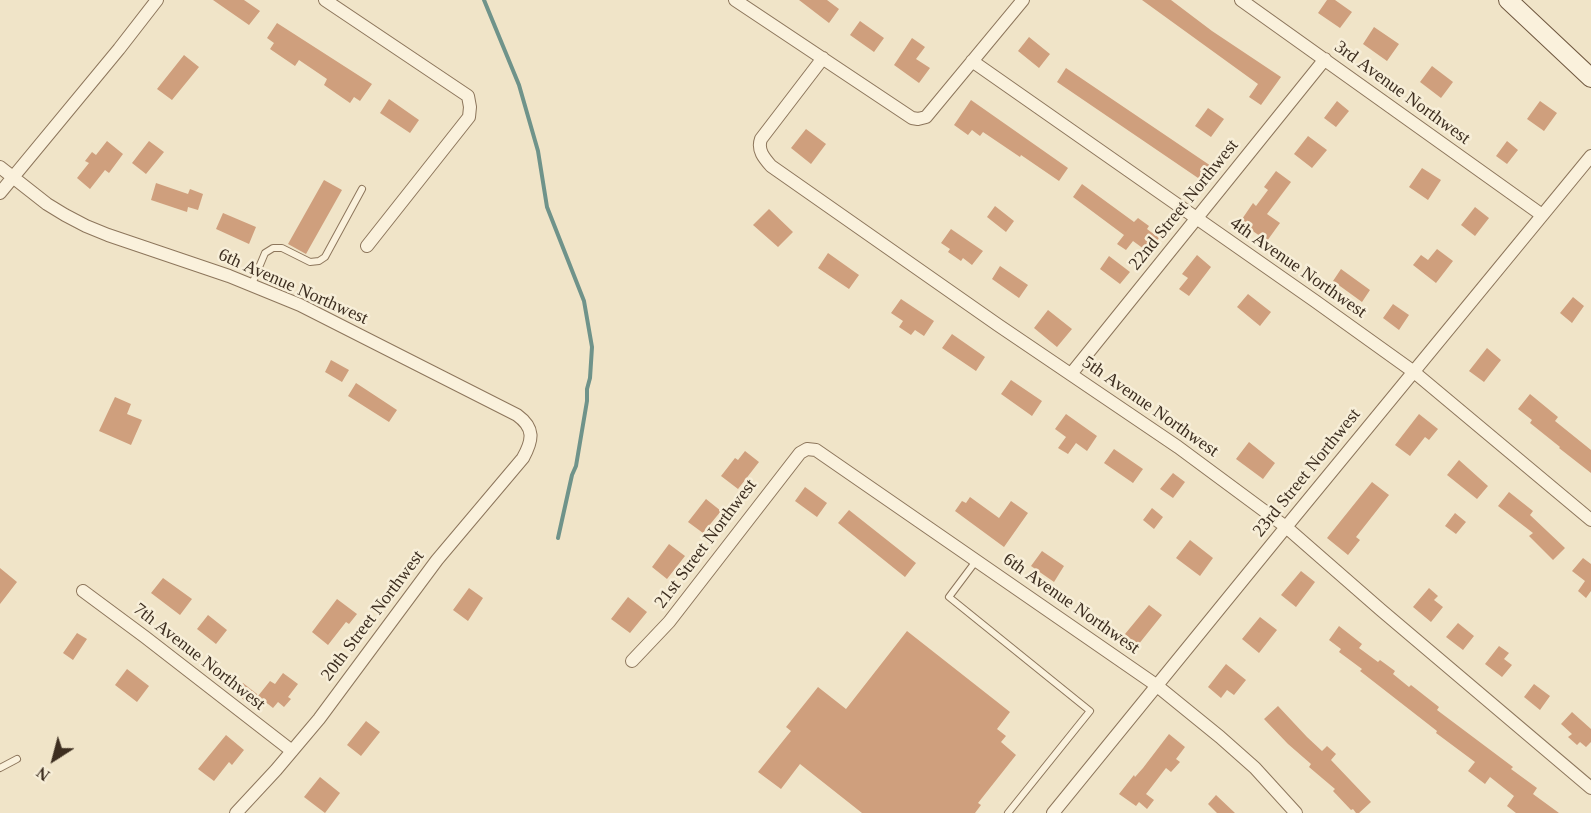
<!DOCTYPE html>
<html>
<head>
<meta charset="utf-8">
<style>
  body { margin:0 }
  #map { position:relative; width:1591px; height:813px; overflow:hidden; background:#f0e4c8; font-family:Georgia,serif }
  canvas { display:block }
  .north { position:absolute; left:24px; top:729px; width:60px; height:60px; -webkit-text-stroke:4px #f7eed8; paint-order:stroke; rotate:216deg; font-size:16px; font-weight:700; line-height:24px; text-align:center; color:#3d2e20 }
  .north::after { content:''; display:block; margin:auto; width:21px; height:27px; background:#3d2e20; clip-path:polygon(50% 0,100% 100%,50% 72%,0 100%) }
</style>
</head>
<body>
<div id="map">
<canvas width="1591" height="813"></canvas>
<div class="north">N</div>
</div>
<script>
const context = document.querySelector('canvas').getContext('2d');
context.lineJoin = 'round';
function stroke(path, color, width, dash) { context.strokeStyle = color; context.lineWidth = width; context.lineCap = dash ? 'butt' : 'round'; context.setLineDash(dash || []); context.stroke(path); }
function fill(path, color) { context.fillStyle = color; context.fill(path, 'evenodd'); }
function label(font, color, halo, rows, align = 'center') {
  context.font = font + ' Georgia,serif'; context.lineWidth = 5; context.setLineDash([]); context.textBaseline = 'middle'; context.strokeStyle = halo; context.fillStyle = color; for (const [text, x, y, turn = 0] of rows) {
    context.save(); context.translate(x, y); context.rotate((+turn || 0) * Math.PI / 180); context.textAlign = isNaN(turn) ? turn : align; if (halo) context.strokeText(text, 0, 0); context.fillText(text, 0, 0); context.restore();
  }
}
stroke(new Path2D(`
  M484,0L519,85L538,151L547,207L584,301L592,347L590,378L587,389V401L576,466L572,475L558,538`), '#6f938a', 4);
fill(new Path2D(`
  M213,0H244L260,11L249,25Z
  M799,0H827L839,9L829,23Z
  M1142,0H1171L1212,31L1281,77L1261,105L1249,97L1258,84Z
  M1327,0H1335L1352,12L1340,28L1318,13Z
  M860,21L884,38L874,52L850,35Z
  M277,23L372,84L360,101L354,97L350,103L324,85L327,79L299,60L295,66L270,49L274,43L267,38Z
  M1374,27L1399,44L1387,61L1363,44Z
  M1029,37L1050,54L1039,68L1018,51Z
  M912,38L925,47L916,59L930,68L919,83L894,65Z
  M184,55L199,67L172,100L157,89Z
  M1432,66L1453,82L1441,98L1420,82Z
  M1066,68L1211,166L1201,180L1057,82Z
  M389,99L419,120L410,133L380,113Z
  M971,100L1068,168L1059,181L1021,155L1020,157L983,132L980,136L972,130L968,135L954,125Z
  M1337,101L1349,111L1336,127L1324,118Z
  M1540,101L1557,113L1544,131L1527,119Z
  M1208,108L1224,119L1211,137L1195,126Z
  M806,129L826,144L811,164L791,148Z
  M1308,136L1327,150L1312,168L1294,154Z
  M107,141L123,154L109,173L105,170L90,189L77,178L89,163L85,161L92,152L96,155Z
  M149,141L164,152L146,174L132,163Z
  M1507,141L1518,150L1507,164L1496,156Z
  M1422,168L1441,180L1428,200L1409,187Z
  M1276,171L1291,182L1267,214L1280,223L1267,241L1240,222L1253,203L1256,206L1268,190L1264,187Z
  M324,180L342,190L306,254L288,244Z
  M156,183L188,194L190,189L203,194L198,210L188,207L187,212L151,200Z
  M1082,184L1134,222L1138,218L1149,226L1147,229L1159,238L1148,252L1133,241L1126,250L1117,244L1124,235L1073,197Z
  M995,206L1014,221L1006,232L987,217Z
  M1475,207L1489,218L1475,236L1461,225Z
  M769,209L793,232L778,247L753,225Z
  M223,213L256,227L249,244L216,229Z
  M951,229L983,251L972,265L963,258L961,261L948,252L950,249L941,243Z
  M1437,249L1453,261L1436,283L1413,265L1421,255L1428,260Z
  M828,253L859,275L849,289L818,268Z
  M1197,255L1211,267L1189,296L1179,289L1188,278L1182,274Z
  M1109,256L1130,272L1120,284L1100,269Z
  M1000,266L1028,285L1019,298L992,279Z
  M1341,269L1370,290L1362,302L1333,281Z
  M1248,294L1271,312L1260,326L1237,307Z
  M1573,297L1584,306L1572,323L1560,313Z
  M901,299L934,321L924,336L915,330L911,335L899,327L903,321L891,313Z
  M1393,304L1409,315L1399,330L1383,318Z
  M1048,310L1072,329L1057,347L1034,328Z
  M952,334L985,357L976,371L942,348Z
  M1487,348L1501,360L1484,382L1469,371Z
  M331,360L349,370L342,382L325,372Z
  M1011,380L1042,401L1032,416L1001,394Z
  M356,383L397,410L389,422L348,396Z
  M1530,394L1558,417L1555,421L1591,450V473L1559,448L1560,447L1530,423L1532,420L1518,409Z
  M115,397L131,404L127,414L142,420L131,445L99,431Z
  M1066,414L1097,436L1087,451L1076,443L1068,454L1058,448L1066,437L1055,429Z
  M1419,414L1438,429L1429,440L1425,437L1410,456L1395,445Z
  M1249,442L1275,463L1263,479L1236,459Z
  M1114,449L1143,469L1133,483L1104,463Z
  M745,451L759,462L738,489L721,476L735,458L738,460Z
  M1459,460L1488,486L1477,499L1447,475Z
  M1173,473L1185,482L1173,498L1160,489Z
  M1372,482L1389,495L1356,537L1360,540L1348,555L1327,538Z
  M805,487L827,503L817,517L795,501Z
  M1509,492L1533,511L1530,515L1565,548L1553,560L1529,536L1533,533L1498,506Z
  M970,497L999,518L1011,501L1028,513L1004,547L955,511L962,501L966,503Z
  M706,499L721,511L703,533L688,522Z
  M1152,508L1163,517L1154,529L1143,520Z
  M849,510L916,563L905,577L838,523Z
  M1455,513L1466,522L1456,534L1445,526Z
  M1190,540L1213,558L1200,576L1176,558Z
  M669,544L685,556L667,579L652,567Z
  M1042,551L1064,566L1054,582L1031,566Z
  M1583,558L1591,564V591L1586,598L1578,591L1585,581L1572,571Z
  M0,568L17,582L0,604Z
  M1301,571L1315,582L1296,607L1281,595Z
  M163,578L192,599L180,615L151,593Z
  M469,588L483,598L468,621L453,610Z
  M1429,588L1438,596L1434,600L1443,607L1431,622L1413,607Z
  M628,597L647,612L630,633L611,619Z
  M337,599L357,614L349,624L346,622L328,645L312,632Z
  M1149,605L1162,615L1138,645L1125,634Z
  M208,615L227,630L216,644L197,629Z
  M1260,617L1277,630L1259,653L1242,639Z
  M1458,623L1474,636L1463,650L1446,637Z
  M1339,626L1362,644L1359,648L1378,662L1380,660L1395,671L1393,674L1409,687L1411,685L1439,707L1437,710L1513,767L1511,769L1537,788L1533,794L1559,813H1516L1507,806L1514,796L1490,777L1485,784L1468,771L1475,762L1436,733L1437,731L1360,671L1362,669L1339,652L1341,649L1329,640Z
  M907,631L1010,712L997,729L1006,736L1001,742L1016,755L978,803L981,805L975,813H862L800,764L781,789L758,772L791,731L786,727L818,687L846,709Z
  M77,633L87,639L73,660L63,653Z
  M1499,646L1509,653L1504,659L1512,665L1502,677L1485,664Z
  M1226,664L1246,680L1234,695L1227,690L1221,698L1208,687Z
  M127,669L149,686L137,702L115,685Z
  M283,673L298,684L288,697L291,699L284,707L278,702L273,708L258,696L270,681L275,684Z
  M243,683L257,694L249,704L235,693Z
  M1534,684L1550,696L1540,710L1524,697Z
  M1278,706L1307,737L1322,751L1327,746L1336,754L1331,760L1371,802L1359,813H1356L1353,809L1351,810L1333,791L1335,789L1309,767L1311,764L1288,744L1264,719Z
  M1572,712L1591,729V742L1586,747L1580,742L1577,745L1568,737L1572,734L1561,724Z
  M366,721L380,732L361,756L347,745Z
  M1169,734L1185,747L1176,759L1180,762L1171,772L1166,768L1146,794L1154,800L1147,809L1139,802L1136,806L1119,794L1134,775L1135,777L1143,768Z
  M226,735L244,750L232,765L229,762L214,781L198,769Z
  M320,777L340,793L325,813L304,797Z
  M1216,795L1235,813H1217L1208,804Z`), '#cf9f7d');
const lane = new Path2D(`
  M252,284L265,253L273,248H282L310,262L319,261L325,257L362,189
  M976,561L949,597L1090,711L1008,813
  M0,768L17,759`);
const street = new Path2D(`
  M325,0L468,96L470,107L469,117L367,246
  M735,0L912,118L918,119L926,117L1023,0
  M1241,0L1542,215
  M823,58L761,139C757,150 764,158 771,166L998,325L1178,447L1286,527L1381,610L1591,788
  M972,61L1315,301L1414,372L1591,520
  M0,167L47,204L65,215L86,226L108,235L229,276L300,305L517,415C535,428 533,440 523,458L437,560L319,719L276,770L236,813
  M0,193L119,49L157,0
  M1071,374L1325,59
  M83,591L145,637L292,751
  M632,661L669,622L800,453L807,449L816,450L1156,685L1220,737L1255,768L1296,813
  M1053,813L1286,527L1591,156`);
const secondary = new Path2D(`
  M1508,0L1591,78`);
stroke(lane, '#8d765c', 8);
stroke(street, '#8d765c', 14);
stroke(secondary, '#6f573f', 20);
stroke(lane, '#faf1dc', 6);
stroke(street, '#faf1dc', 12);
stroke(secondary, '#faf1dc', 18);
label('18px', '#3d2e20', '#f7eed8', [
  ["3rd Avenue Northwest",1402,93,36],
  ["22nd Street Northwest",1184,205,-51],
  ["4th Avenue Northwest",1298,268,35],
  ["6th Avenue Northwest",293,287,24],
  ["5th Avenue Northwest",1150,407,35],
  ["23rd Street Northwest",1307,473,-51],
  ["21st Street Northwest",706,544,-53],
  ["6th Avenue Northwest",1071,604,35],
  ["20th Street Northwest",373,616,-53],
  ["7th Avenue Northwest",199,657,38]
]);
</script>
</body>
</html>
